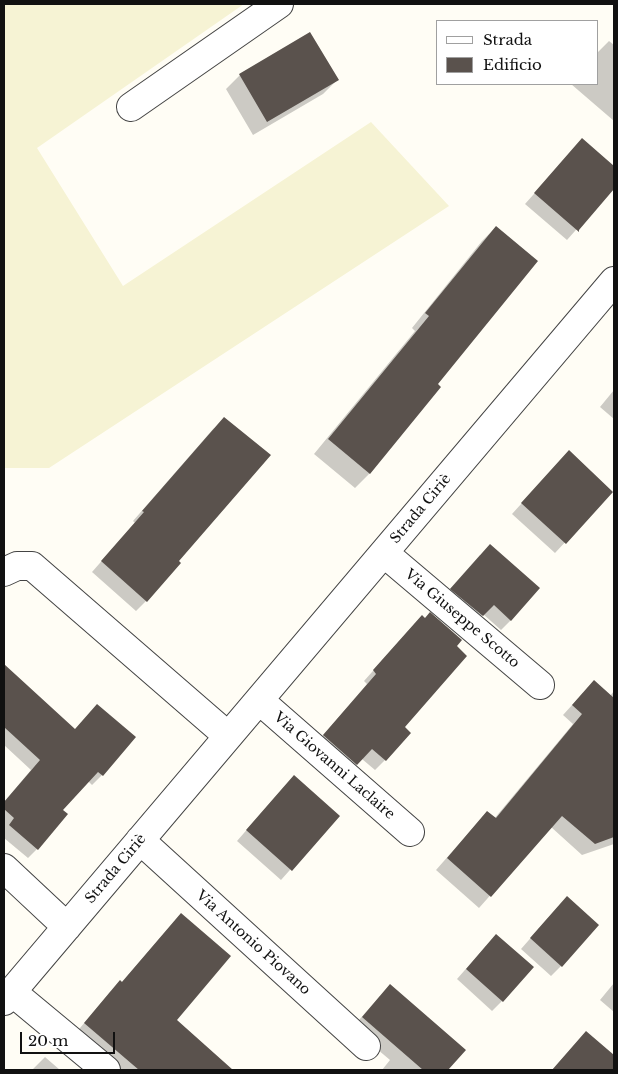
<!DOCTYPE html>
<html>
<head>
<meta charset="utf-8">
<style>
  body { margin:0 }
  #map { position:relative; width:618px; height:1074px; overflow:hidden; background:#fffdf5; font-family:"Libre Baskerville",serif }
  canvas { display:block }
  .frame { position:absolute; inset:0; border:5px solid #111; pointer-events:none }
  .legend { position:absolute; left:436px; top:20px; width:162px; height:65px; box-sizing:border-box; background:#fff; border:1px solid #a0a0a0; margin:0; padding:6px 9px; list-style:none; font-size:15px; color:#111 }
  .legend li { display:flex; align-items:center; gap:10px; height:25px }
  .legend b { width:25px; border:1px solid #a0a0a0 }
  .scale { position:absolute; left:20px; top:1032px; width:95px; height:22px; box-sizing:border-box; border:2px solid #111; border-top:0; padding-left:6px; font-size:15px; line-height:18px; white-space:nowrap; color:#111; -webkit-text-stroke:4px #fff; paint-order:stroke }
</style>
</head>
<body>
<div id="map">
<canvas width="618" height="1074"></canvas>
<div class="frame"></div>
<ul class="legend">
<li><b style="height:6px;background:#fff"></b>Strada</li>
<li><b style="height:14px;background:#5a524d"></b>Edificio</li>
</ul>
<div class="scale">20 m</div>
</div>
<script>
const context = document.querySelector('canvas').getContext('2d');
context.lineJoin = 'round';
function fill(path, color) { context.fillStyle = color; context.fill(path, 'evenodd'); }
function stroke(path, color, width, dash) { context.strokeStyle = color; context.lineWidth = width; context.lineCap = dash ? 'butt' : 'round'; context.setLineDash(dash || []); context.stroke(path); }
function label(font, color, halo, rows, align = 'center') {
  context.font = font + ' "Libre Baskerville",serif'; context.lineWidth = 5; context.setLineDash([]); context.textBaseline = 'middle'; context.strokeStyle = halo; context.fillStyle = color; for (const [text, x, y, turn = 0] of rows) {
    context.save(); context.translate(x, y); context.rotate((+turn || 0) * Math.PI / 180); context.textAlign = isNaN(turn) ? turn : align; if (halo) context.strokeText(text, 0, 0); context.fillText(text, 0, 0); context.restore();
  }
}
fill(new Path2D(`
  M4,4H244L37,148L123,286L371,122L449,206L49,468H4Z`), '#f6f3d4');
fill(new Path2D(`
  M609,41L614,45V121L571,84H597V53Z
  M240,75L337,80L323,94L253,135L226,89Z
  M582,140L614,168V187L567,240L525,204Z
  M496,227L436,385L439,387L369,474L355,488L314,454L415,331L412,328L482,241Z
  M614,390V419L600,407Z
  M214,428L177,561L146,601L136,611L92,572L135,523L133,521Z
  M559,462L612,492L555,553L512,514Z
  M480,555L511,620L501,630L483,614L472,626L441,599Z
  M412,627L403,727L385,760L375,770L362,759L346,774L314,746L367,684L364,681Z
  M4,666L74,730L134,737L102,775L92,785L88,781L62,810L37,849L28,858L4,838L5,828L4,802L31,770L4,745Z
  M614,691V756L612,755L614,762V844L582,855L551,827L479,908L436,870L487,812L494,819L573,724L563,715L583,693L610,696Z
  M284,787L338,816L281,880L237,841Z
  M557,908L561,966L551,976L521,949Z
  M181,914L176,1020L231,1070H117L75,1034L110,992L121,983Z
  M486,946L502,1001L492,1011L457,979Z
  M614,983V1012L600,1000Z
  M380,996L464,1050L447,1070H382L390,1060L352,1028Z
  M586,1032L614,1057V1070H552Z
  M45,1057L60,1070H32Z`), '#0003');
fill(new Path2D(`
  M310,32L339,80L267,122L239,74Z
  M582,138L614,166V189L579,230V232L534,193Z
  M496,226L538,261L438,384L441,387L370,474L328,439L429,316L425,313Z
  M224,417L271,455L179,561L181,563L147,602L101,561L144,512L142,511Z
  M569,450L613,492L566,544L521,503Z
  M490,544L540,588L511,621L494,605L483,616L450,589Z
  M430,612L462,640L457,646L467,656L405,727L411,733L386,761L372,749L357,765L323,735L376,674L373,670L422,615L425,618Z
  M4,664L75,729L97,704L136,737L103,776L98,772L63,810L68,814L38,850L9,825L14,818L4,809V802L40,760L4,727Z
  M594,680L614,698V837L595,844L562,816L491,897L447,858L487,811L496,818L582,714L572,705Z
  M294,775L340,816L292,871L246,830Z
  M567,896L599,925L562,967L530,938Z
  M181,913L231,956L177,1020L233,1070H139L84,1023L120,980L122,982Z
  M496,934L534,967L503,1002L466,969Z
  M390,984L466,1050L448,1070H423L362,1017Z
  M586,1031L614,1055V1070H552Z`), '#5a524d');
const minor = new Path2D(`
  M131,107L279,4
  M384,553L540,685
  M4,572L17,566H32L228,736
  M259,700L410,832
  M140,840L366,1046
  M4,868L67,927
  M12,992L106,1070
  M4,1001L614,281`);
stroke(minor, '#444', 30);
stroke(minor, '#fff', 28);
label('14px', '#111', '#fff', [
  ["Strada Ciriè",421,509,-50],
  ["Via Giuseppe Scotto",462,619,40],
  ["Via Giovanni Laclaire",334,766,41],
  ["Strada Ciriè",116,869,-50],
  ["Via Antonio Piovano",253,943,42]
]);
</script>
</body>
</html>
